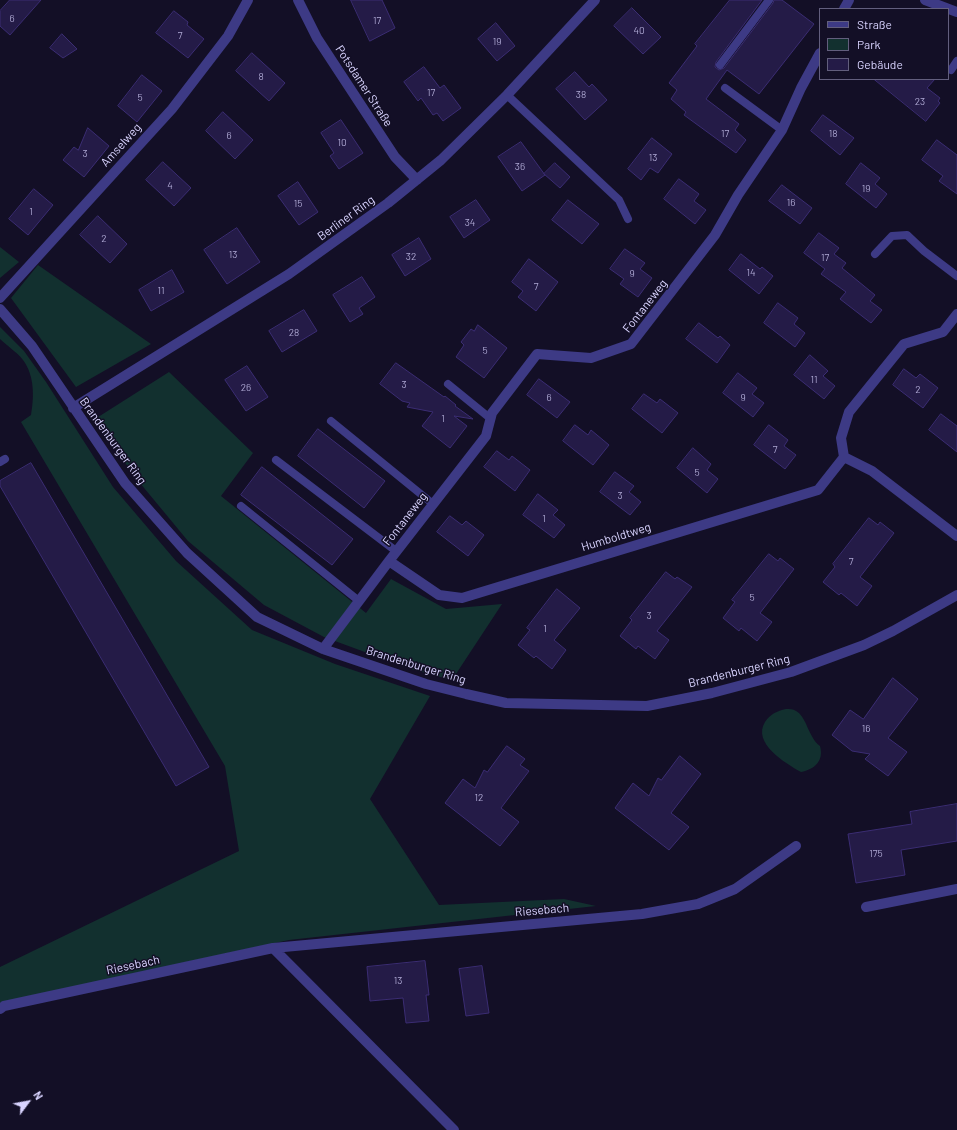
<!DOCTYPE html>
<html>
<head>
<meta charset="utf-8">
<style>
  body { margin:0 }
  #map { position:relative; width:957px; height:1130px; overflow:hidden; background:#130f26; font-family:Barlow,sans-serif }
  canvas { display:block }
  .legend { position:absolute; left:819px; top:8px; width:130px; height:72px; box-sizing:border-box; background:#130f26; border:1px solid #625e7d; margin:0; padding:5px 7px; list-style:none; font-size:12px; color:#d9d4ff }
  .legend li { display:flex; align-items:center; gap:8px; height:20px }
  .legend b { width:20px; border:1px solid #625e7d }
  .north { position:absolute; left:8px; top:1082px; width:40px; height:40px; -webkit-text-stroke:3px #130f26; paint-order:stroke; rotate:58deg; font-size:11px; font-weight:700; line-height:16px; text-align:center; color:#d9d4ff }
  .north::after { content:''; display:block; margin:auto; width:14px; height:18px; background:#d9d4ff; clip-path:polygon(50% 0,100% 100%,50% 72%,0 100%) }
</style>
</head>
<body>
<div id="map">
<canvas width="957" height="1130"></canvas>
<ul class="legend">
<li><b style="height:5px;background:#3d3a85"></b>Straße</li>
<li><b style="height:11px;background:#12302f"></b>Park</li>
<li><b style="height:11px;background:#241b47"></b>Gebäude</li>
</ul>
<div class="north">N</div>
</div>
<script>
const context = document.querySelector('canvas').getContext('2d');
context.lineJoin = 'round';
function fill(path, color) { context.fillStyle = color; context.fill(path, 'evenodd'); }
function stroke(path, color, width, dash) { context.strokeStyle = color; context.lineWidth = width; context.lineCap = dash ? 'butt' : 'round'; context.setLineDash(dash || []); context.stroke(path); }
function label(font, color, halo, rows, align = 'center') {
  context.font = font + ' Barlow,sans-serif'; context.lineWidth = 3; context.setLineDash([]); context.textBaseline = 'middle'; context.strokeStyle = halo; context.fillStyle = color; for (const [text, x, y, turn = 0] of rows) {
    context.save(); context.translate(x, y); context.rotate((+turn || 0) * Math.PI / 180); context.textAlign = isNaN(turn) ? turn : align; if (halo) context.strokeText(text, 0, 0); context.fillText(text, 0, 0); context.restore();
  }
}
fill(new Path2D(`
  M0,247L19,262L0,278Z
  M38,265L151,344L76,387L11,298Z
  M0,327L24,351L46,382L113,487L176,561L252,630L335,664L430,696L370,799L439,905L564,899L596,906L289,940L2,1002L0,1003V967L239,851L225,766L21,422L31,415C34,398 35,376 23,360C17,352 7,346 0,339Z
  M169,372L253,453L221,496L366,613L391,579L446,609L502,604L452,680L411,669L324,637L264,605L188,541L135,477L95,419Z
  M786,709C789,709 793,709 796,711C807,717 808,737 820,746C824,761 815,769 801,772C785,763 752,743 765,722C770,714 777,711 786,709Z`), '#12302f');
const building = new Path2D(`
  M10,0H41L10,35L0,26V11Z
  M351,0H382L395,28L370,41Z
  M730,0H762L716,62L715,67L719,70L724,68L773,3L774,0H782L814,24L759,94L727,70L706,99L739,124L735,130L746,140L736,153L684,115L686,112L671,99L677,90L669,83L697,46L695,44Z
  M632,8L661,37L643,54L614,26Z
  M174,11L188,22L187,25L204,39L188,58L156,33Z
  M496,23L515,46L497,61L478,39Z
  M62,34L77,49L63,58L50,48Z
  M252,53L285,83L269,101L236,71Z
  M424,67L440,88L444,85L461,108L443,121L437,113L433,115L421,98L418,101L404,82Z
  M575,72L589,87L592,84L607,100L585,120L556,89Z
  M142,75L162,91L137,122L118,106Z
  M874,79H935L927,88L940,98L938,101L940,103L926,121Z
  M223,112L253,140L235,159L206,131Z
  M823,115L854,138L840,155L811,131Z
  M341,120L363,153L339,169L330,156L334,153L321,133Z
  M88,128L109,146L84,177L63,160L74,147L78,150Z
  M652,138L672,154L658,173L650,168L641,180L628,169Z
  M937,140L957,155V194L939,181L943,176L922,160Z
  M521,142L545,175L522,191L498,157Z
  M163,162L191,188L174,206L146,180Z
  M555,163L570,177L560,188L544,174Z
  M861,163L880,178L875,184L887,194L876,208L846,184Z
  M679,179L699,194L694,201L706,210L695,224L664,199Z
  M298,182L318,212L299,225L278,196Z
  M782,185L812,208L800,224L769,201Z
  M34,189L53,205L28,235L9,219Z
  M476,200L490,220L464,238L450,217Z
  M568,200L599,224L582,244L552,220Z
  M98,216L127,244L110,263L80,235Z
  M237,228L260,262L227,284L204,250Z
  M819,233L839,248L834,254L846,263L842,268L875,295L870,301L882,310L871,323L840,299L846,292L821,274L825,269L804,253Z
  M419,238L431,259L405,276L392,255Z
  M625,249L645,263L640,269L652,278L638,297L620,284L624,279L610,269Z
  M741,254L760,269L762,267L773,276L759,294L729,270Z
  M529,259L558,282L536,311L518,297L523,291L512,282Z
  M172,270L184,292L151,311L139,290Z
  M362,277L375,297L359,308L363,314L350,322L333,295Z
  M778,303L798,318L794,324L805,333L795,347L764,323Z
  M304,310L317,331L282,352L269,331Z
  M699,323L718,338L720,336L730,345L717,363L686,339Z
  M478,325L507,348L484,378L456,357L464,345L461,342L471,329L474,331Z
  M810,355L828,371L823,376L835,386L824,399L794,375Z
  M396,363L444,397L445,396L456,405L455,406L473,419L454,416L467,426L450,448L422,426L433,412L407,407L410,403L402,401L380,384Z
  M247,366L268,397L246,411L225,380Z
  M904,369L916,378L920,374L938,388L923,408L893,385Z
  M738,373L757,388L752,394L764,403L753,417L723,393Z
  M539,379L570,402L557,418L527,395Z
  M644,394L657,403L660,399L678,413L662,433L632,409Z
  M941,414L957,426V452L929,430Z
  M575,425L588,435L591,430L609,445L593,465L563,441Z
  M769,425L788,440L784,446L796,455L785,469L754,445Z
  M318,429L385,481L364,508L298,456Z
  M693,448L711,464L707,470L718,479L707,493L677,468Z
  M497,451L509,460L512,456L530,470L515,491L484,467Z
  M31,463L209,767L176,786L0,486V481Z
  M262,467L353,539L332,565L241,495Z
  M615,472L634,486L629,492L641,502L630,515L600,492Z
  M538,494L558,510L553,515L565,525L554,538L523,515Z
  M450,516L462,525L466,521L484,535L468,556L437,532Z
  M869,518L878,525L880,522L894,533L860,577L872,586L857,606L841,593L839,595L823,582L835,567L833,564Z
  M769,554L778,561L780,558L794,569L760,613L772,622L757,641L741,628L739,631L723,618L735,602L732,600Z
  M666,572L675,579L677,577L692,587L657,631L669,640L655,659L638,646L636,649L620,636L632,620L630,618Z
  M557,589L580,608L554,640L566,650L552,669L536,656L534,658L518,645L530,630L527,628Z
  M893,678L918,699L888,738L907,752L888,776L865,759L870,754L852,751L832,735L850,710L863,719Z
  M507,746L525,759L520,765L529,771L501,808L519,822L500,846L445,803L463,779L475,788L484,770L487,772Z
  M680,756L701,774L671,813L689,827L669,850L615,808L633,783L649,796L658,778L661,780Z
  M957,804V841L901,850L905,875L856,883L848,834L912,824L910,812Z
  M425,961L429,995H426L429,1021L406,1023L403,998L370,1001L367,967Z
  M482,966L489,1013L466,1016L459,969Z`);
fill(building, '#241b47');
stroke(building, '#3b2d73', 1);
stroke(new Path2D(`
  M720,65L769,0
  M951,70L957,61
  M725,88L782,130
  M507,95L619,200L628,219
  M875,254L892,236L907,235L924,251L957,276
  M448,384L491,419
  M331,421L433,504
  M276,460L396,551
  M0,462L5,459
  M241,506L359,601`), '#3d3a85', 8);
stroke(new Path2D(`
  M298,0L317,38L395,157L417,180
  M925,0L957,12
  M844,9L849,0
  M0,298L172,109L228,36L248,0
  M0,309L32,346L125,483L187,553L257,617L323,649L426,684L466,694L506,703L647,706L712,693L791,672L864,645L893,631L957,595
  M73,408L289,274L388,203L441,160L507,95L595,0
  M844,457L872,471L957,536
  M389,561L439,595L462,598L818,490L844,457L841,438L849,412L904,344L943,332L957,314
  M323,649L389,561L486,436L492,413L537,354L591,358L631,344L715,235L738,195L782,130L801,88L820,53
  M866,907L957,889
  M273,948L454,1130
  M0,1009L4,1006L273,948L642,914L698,904L735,889L796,846`), '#3d3a85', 10);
label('10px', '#aca6d1', null, [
  ["6",12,19],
  ["17",377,21],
  ["40",639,31],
  ["7",180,36],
  ["19",497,42],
  ["8",261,77],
  ["17",431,93],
  ["38",581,95],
  ["5",140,98],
  ["23",920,102],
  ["17",725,134],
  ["18",833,134],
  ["6",229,136],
  ["10",342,143],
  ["3",85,154],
  ["13",653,158],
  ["36",520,167],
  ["4",170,186],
  ["19",866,189],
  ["16",791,203],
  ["15",298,204],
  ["1",31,212],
  ["34",470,223],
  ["2",104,239],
  ["13",233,255],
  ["32",411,257],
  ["17",825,258],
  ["14",751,273],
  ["9",632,274],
  ["7",536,287],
  ["11",161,291],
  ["28",294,333],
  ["5",485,351],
  ["11",814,380],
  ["3",404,385],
  ["26",246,388],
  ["2",918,390],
  ["6",549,398],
  ["9",743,398],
  ["1",443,419],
  ["7",775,450],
  ["5",697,473],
  ["3",620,496],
  ["1",544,519],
  ["7",851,562],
  ["5",752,598],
  ["3",649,616],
  ["1",545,629],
  ["16",866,729],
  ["12",479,798],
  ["175",876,854],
  ["13",398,981]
]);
label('12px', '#d9d4ff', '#130f26', [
  ["Potsdamer Straße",364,86,57],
  ["Amselweg",121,145,-48],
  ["Berliner Ring",346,218,-36],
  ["Fontaneweg",645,306,-52],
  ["Brandenburger Ring",113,441,54],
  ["Fontaneweg",405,519,-52],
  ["Humboldtweg",616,537,-17],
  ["Brandenburger Ring",416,665,17],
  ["Brandenburger Ring",739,671,-14],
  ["Riesebach",542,910,-5],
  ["Riesebach",133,965,-12]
]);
</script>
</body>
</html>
